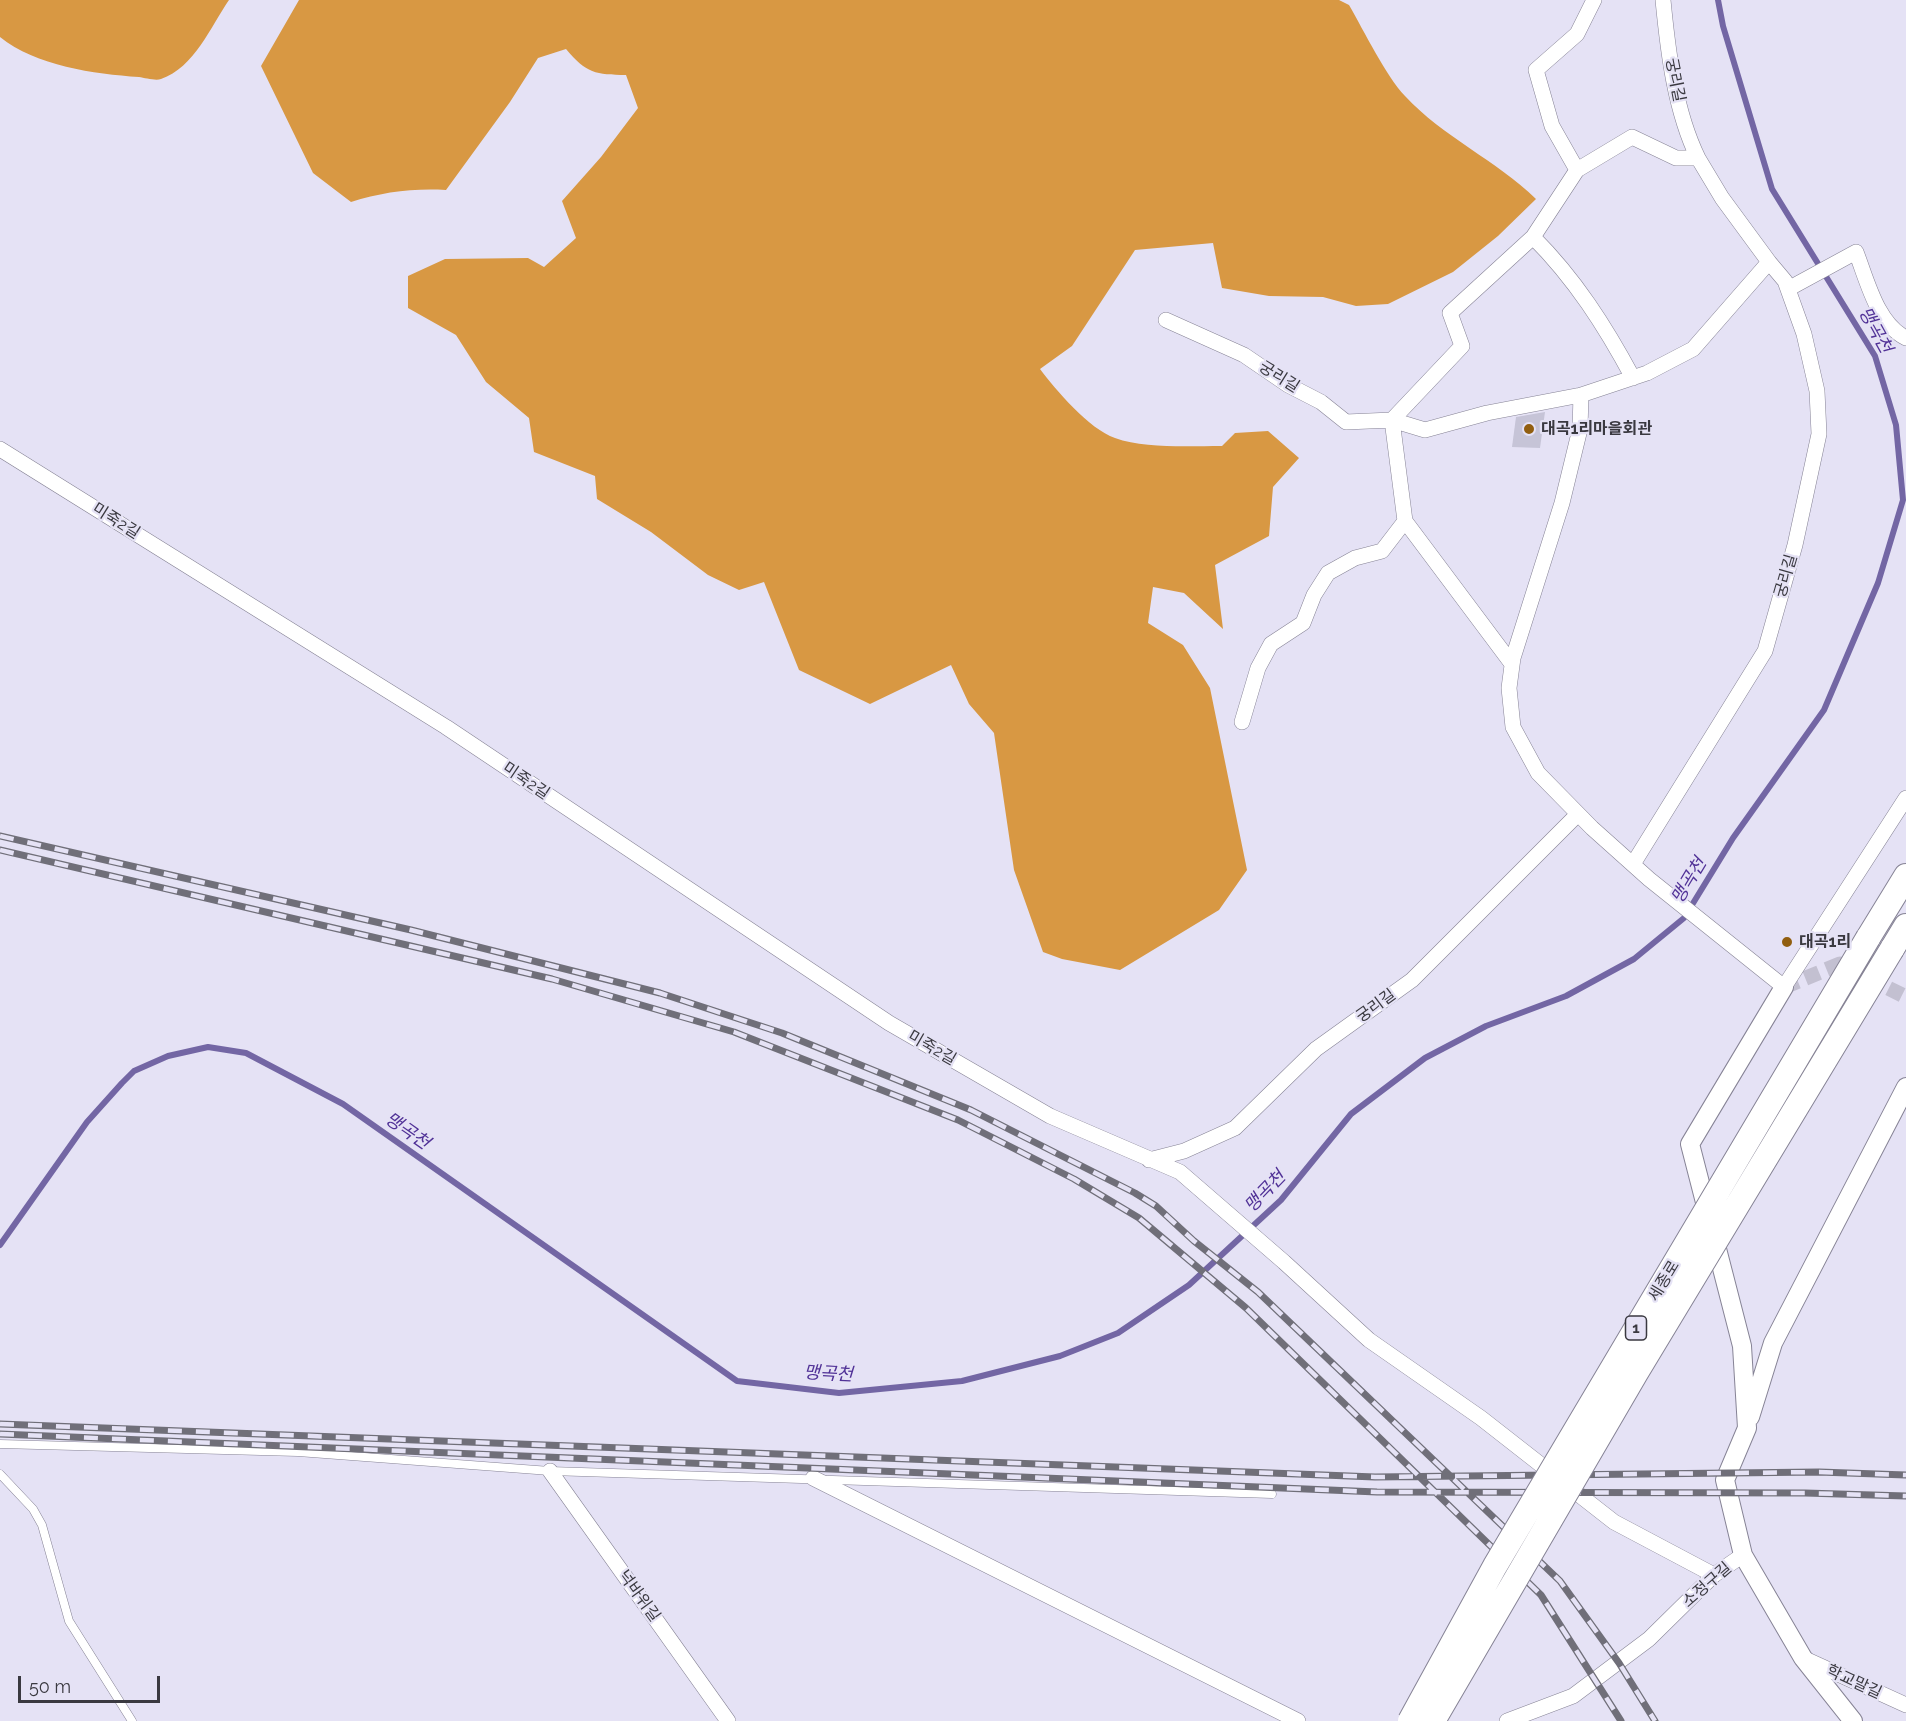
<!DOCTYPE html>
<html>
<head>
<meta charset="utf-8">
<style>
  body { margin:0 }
  #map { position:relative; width:1906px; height:1721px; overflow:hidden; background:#e5e2f5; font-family:Raleway,sans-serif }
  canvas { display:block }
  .scale { position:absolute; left:18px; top:1676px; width:142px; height:27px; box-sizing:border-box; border:3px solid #3a3940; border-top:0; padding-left:8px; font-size:18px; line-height:21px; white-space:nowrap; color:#3a3940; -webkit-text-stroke:4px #e5e2f5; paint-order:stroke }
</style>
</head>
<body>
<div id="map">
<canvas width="1906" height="1721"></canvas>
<div class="scale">50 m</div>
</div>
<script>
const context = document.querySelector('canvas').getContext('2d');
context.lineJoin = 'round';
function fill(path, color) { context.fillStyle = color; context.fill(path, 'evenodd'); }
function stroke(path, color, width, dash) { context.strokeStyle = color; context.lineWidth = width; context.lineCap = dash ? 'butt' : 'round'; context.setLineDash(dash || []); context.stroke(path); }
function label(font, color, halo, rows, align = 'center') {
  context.font = font + ' Raleway,"Noto Sans KR",sans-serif'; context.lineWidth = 4.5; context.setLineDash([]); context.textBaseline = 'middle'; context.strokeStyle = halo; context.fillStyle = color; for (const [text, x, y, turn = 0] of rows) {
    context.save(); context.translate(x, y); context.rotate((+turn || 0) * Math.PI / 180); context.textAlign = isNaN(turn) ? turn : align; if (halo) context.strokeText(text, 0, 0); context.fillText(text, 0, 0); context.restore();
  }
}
fill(new Path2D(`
  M0,0H229C211,26 194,68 161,79C156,81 145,78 139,77C94,74 36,66 0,37Z
  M299,0H1339L1349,5C1364,31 1386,76 1405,96C1443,137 1496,160 1536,199L1498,236L1453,272L1388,304L1356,306L1323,297L1269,296L1222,288L1213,243L1135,250L1072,346L1040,369C1056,390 1089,429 1115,438C1145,449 1191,446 1222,446L1235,433L1268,431L1299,458L1273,487L1269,536L1215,565L1223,629L1184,593L1153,587L1148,623L1183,645L1210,688L1247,870L1219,910L1120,970L1062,959L1043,952L1014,870L994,733L969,704L951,665L870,704L799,670L764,582L739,590L708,575L651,532L597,499L595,476L534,452L529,418L486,382L456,335L408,308V276L445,259L528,258L544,267L576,238L562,201L601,157L638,108L626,75C596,75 586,73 566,49L538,58L510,102L446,190C414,188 382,192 351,202L313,173L261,66Z`), '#d89843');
stroke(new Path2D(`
  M0,1245L87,1122L122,1083L134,1071L168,1056L208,1047L246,1053L343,1104L737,1381L839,1393L962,1381L1060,1356L1118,1333L1189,1285L1281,1200L1351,1114L1425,1058L1486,1026L1566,996L1634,959L1684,918L1733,838L1824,710L1878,583L1903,500L1896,425L1875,356L1772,189L1723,26L1718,0`), '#7366a4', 6);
fill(new Path2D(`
  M1545,412L1540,448L1512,447L1516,417Z`), '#c6c4d7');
stroke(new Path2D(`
  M1784,987L1840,964L1906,997`), '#c3c0d1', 15, [15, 8]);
const service = new Path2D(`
  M0,1444L298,1452L550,1471L1272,1494
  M0,1474L33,1509L42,1525L69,1621L132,1721`);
const minor = new Path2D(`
  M1663,0C1668,52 1675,111 1698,158
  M1577,170L1552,126L1536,70L1577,34L1594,0
  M1533,237C1575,279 1605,326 1633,378
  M1788,289L1856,252C1867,280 1877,324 1906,338
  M1166,320L1244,355L1288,385L1321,402L1346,422L1392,420L1425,430L1487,413L1581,395L1647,373L1693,349L1769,262L1785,281L1804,334L1817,391L1819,434L1795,545L1765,651L1633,864
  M1581,395L1580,429L1562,503L1513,658L1509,688L1513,727L1538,773L1592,828L1649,879L1784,987L1906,798
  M0,449L446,727L889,1023L1050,1116L1180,1172L1284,1262L1369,1340L1481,1418L1614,1522L1714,1575
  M1512,664L1405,521L1392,420L1462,346L1450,313L1533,237L1577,170L1632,137L1676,158H1698L1722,198L1769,262
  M1242,722L1258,668L1271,644L1303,623L1314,595L1328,573L1355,558L1382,551L1405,521
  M1149,1160L1184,1151L1235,1128L1316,1049L1412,980L1578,814
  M550,1471L728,1721
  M813,1478L1298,1721
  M1803,1658L1906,1705
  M1507,1721L1573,1696L1649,1639L1714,1575L1743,1555`);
const tertiary = new Path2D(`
  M1784,987L1690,1144L1742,1346L1747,1428L1725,1480L1743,1555L1803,1658L1853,1721
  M1750,1417L1773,1343L1906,1087`);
const primary = new Path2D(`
  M1868,938L1906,876
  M1892,949L1906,926`);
stroke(service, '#868395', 9);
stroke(minor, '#868395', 16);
stroke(tertiary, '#868395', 20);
stroke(primary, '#868395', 26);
stroke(service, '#fff', 8);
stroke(minor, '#fff', 15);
stroke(tertiary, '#fff', 18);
stroke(primary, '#fff', 24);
const rail = new Path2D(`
  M0,836L411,930L660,993L782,1033L971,1110L1135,1193L1156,1206L1194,1241L1258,1292L1560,1581L1619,1663L1655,1721
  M0,850L552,979L734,1032L958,1120L1074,1179L1139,1218L1246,1308L1541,1595L1621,1721
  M0,1424L1375,1477L1819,1472L1906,1475
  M0,1434L1377,1492L1805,1493L1906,1496`);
stroke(rail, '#706f79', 7);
stroke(rail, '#e5e2f5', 4.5, [14]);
const primaryBridge = new Path2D(`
  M1410,1721L1495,1566L1868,938
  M1433,1721L1636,1373L1892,949`);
stroke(primaryBridge, '#868395', 26, []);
stroke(primaryBridge, '#fff', 24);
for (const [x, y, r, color] of [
  [1529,429,6,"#915e0f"],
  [1787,942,6,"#915e0f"]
]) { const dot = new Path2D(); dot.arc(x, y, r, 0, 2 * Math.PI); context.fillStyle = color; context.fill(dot); stroke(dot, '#e5e2f5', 2); }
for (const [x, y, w] of [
  [1636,1328,21]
]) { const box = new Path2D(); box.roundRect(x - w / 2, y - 12, w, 24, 4.5); context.fillStyle = '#e5e2f5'; context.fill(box); stroke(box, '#3a3940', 1.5); }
label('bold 15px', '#3a3940', null, [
  ["1",1636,1328]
]);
label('16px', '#3a3940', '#e5e2f5', [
  ["궁리길",1675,80,79],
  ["궁리길",1279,377,32],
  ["미죽2길",116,521,32],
  ["궁리길",1786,576,-74],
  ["미죽2길",526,781,34],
  ["궁리길",1376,1006,-36],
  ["미죽2길",932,1048,30],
  ["세종로",1664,1281,-59],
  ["소정구길",1707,1585,-41],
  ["넉바위길",639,1596,54],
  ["학교말길",1854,1682,25]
]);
label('bold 16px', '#3a3940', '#e5e2f5', [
  ["대곡1리마을회관",1541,429],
  ["대곡1리",1799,942]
], 'left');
label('italic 18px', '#513297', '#e5e2f5', [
  ["맹곡천",1875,330,61],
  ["맹곡천",1689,881,-59],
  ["맹곡천",407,1131,35],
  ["맹곡천",1265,1192,-46],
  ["맹곡천",828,1374,3]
]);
</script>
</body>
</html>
